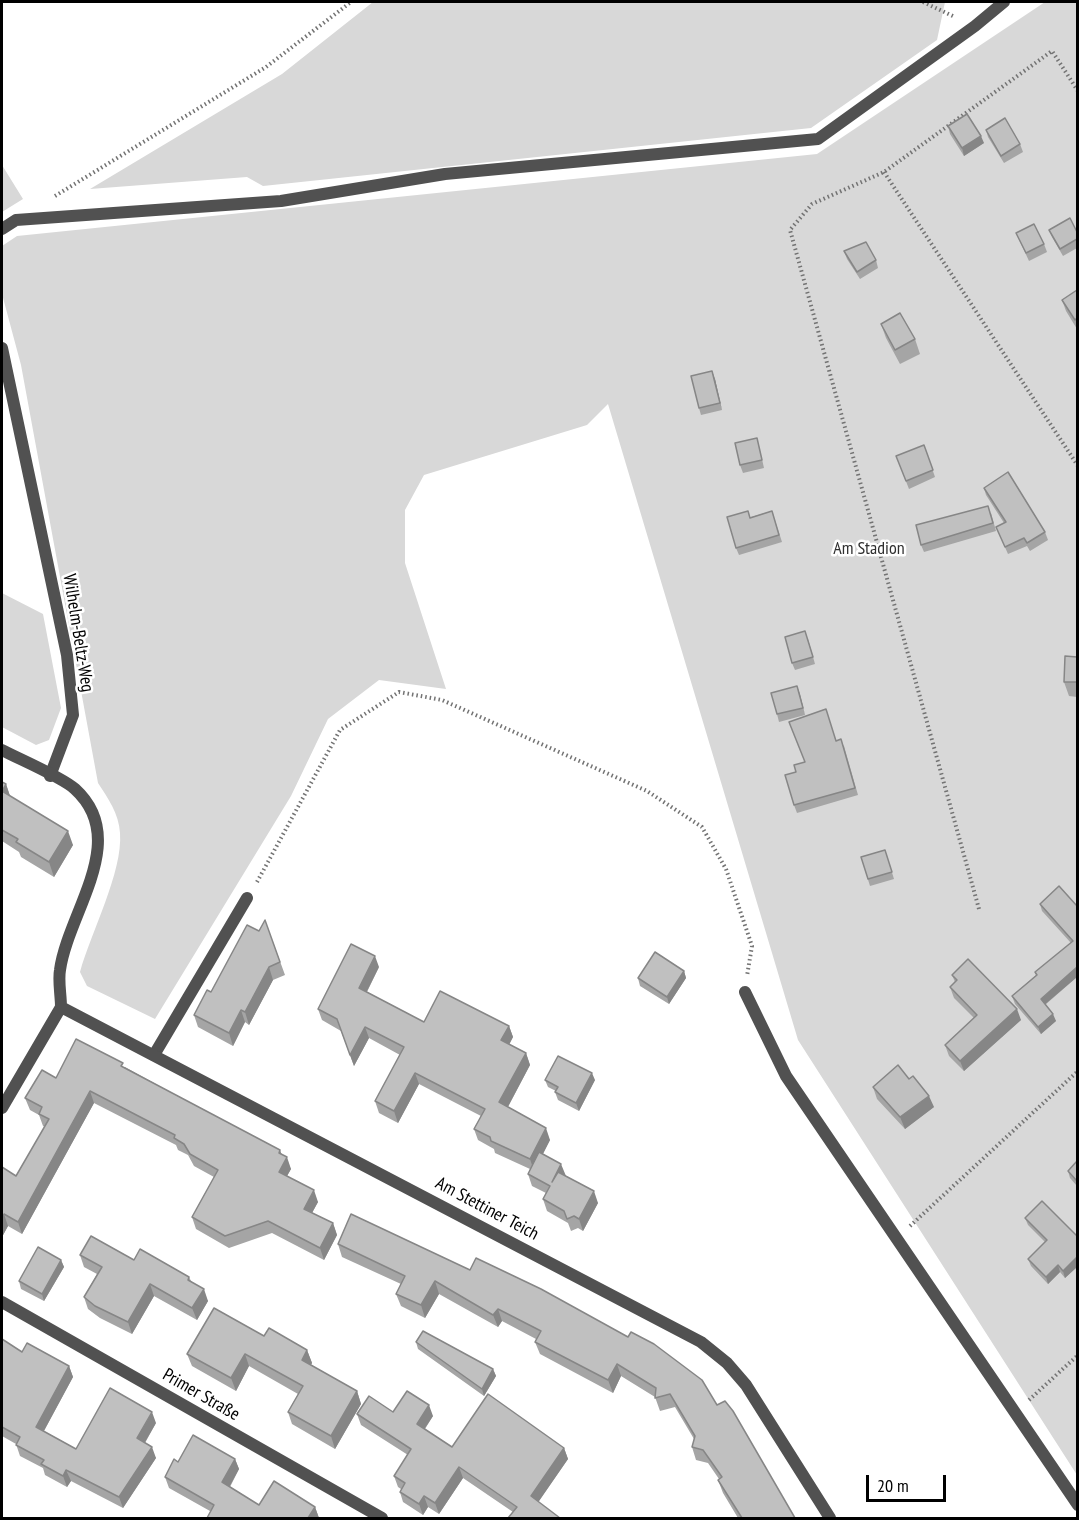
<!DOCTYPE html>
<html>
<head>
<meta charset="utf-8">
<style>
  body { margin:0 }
  #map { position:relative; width:1079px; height:1520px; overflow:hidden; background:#fff; font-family:"PT Sans Narrow",sans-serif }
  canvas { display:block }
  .frame { position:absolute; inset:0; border:3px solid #000; pointer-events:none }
  .scale { position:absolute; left:866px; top:1475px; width:80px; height:27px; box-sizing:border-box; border:3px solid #000; border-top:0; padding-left:8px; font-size:18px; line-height:21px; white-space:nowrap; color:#000; -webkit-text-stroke:4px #fff; paint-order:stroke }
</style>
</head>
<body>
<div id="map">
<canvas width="1079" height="1520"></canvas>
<div class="frame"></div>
<div class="scale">20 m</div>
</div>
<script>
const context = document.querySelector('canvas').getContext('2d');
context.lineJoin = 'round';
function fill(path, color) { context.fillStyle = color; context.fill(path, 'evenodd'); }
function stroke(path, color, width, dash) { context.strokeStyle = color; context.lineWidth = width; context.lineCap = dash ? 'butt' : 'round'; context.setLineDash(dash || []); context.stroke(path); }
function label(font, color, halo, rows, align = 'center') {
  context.font = font + ' "PT Sans Narrow",sans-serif'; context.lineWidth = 5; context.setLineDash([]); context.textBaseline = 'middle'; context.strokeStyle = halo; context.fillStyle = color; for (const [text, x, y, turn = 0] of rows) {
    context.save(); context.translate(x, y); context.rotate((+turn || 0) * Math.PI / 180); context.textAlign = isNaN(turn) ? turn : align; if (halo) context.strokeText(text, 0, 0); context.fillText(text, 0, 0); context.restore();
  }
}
fill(new Path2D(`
  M373,2H945L937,40L811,128L263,186L247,177L90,189L282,74Z
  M1045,2H1077V1475L798,1040L608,404L587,425L424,475L405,510V563L446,689L379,680L328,719L291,796L155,1019L87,986L80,972C91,932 123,872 120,833C119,814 108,798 98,783L21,365L2,294V246L17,236L817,154Z
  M2,165L23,199L2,212Z
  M2,593L43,614L61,708L49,740L36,745L2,727Z`), '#d8d8d8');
stroke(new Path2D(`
  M923,2L955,17
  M884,172L1078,466
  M55,196L266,67L351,2
  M257,882L340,730L399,692L442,700L647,791L702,827L726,869L752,946L747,976
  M979,909L790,230L812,204L884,172L1052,51L1078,91
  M910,1226L1078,1071
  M1029,1400L1078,1355`), '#737373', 4, [1.5, 3]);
stroke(new Path2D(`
  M2,229L16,220L281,201L445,174L818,139L975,26L1004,2
  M2,348L67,655L73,715L50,776
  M745,992L786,1076L1078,1505
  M154,1055L247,898`), '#515151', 12);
stroke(new Path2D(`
  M2,750C19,759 62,777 75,789C131,840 68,912 60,970C58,981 61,995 61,1007
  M61,1007L701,1342L727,1363L746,1385L830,1518
  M2,1108L61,1007
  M2,1302L382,1518`), '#515151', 12);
fill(new Path2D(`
  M948,126L984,143L964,156L950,134Z
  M986,130L1020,144L1023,152L1004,163L988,137Z
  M1049,230L1077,232V248L1063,256L1052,237Z
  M1016,233L1044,244L1047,252L1029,261Z
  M844,251L876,260L878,268L860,279L847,259Z
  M1077,290V329L1066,311L1062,300Z
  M881,324L915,339L920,354L900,364L886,338Z
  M715,379L722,410L701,415L699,408Z
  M924,445L935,477L909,489L896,456Z
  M759,446L764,468L743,473L740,465Z
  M984,488L1045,532L1048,540L1030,551L1027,546L1008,554L996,527L1004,523L986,495Z
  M772,511L782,542L739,555L736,548L751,517Z
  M991,513L996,531L924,552L921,545Z
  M808,639L815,664L795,670L792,663Z
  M1077,657V697L1069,696L1064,682Z
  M797,686L805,715L779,722L777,714Z
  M837,741L844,746L858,795L797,813L794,805L796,772L805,762Z
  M2,782L6,784L10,796L73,845L54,877L21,857L19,852L2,841Z
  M885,850L894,879L870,886L861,857Z
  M1040,904L1077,906V977L1045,1005L1056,1021L1041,1034L1015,1004L1012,996L1036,975L1035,972L1071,943L1042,911Z
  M265,920L285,975L273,980L249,1025L245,1022L233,1046L198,1027L194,1015L259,931Z
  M379,967L367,992L424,1022L509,1026L513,1037L509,1045L526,1053L530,1065L508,1107L550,1140L543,1154L566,1176L598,1203L583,1231L578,1228L571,1231L568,1223L547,1211L543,1199L546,1193L532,1186L528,1174L530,1169L495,1153L494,1149L478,1140L474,1129L481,1116L419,1084L398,1123L379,1113L375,1101L400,1055L369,1038L354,1066L341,1031L322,1020L318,1009Z
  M684,971L686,978L669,1004L640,986L638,978Z
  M952,975L1021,1020L964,1071L949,1056L945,1045L974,1018L954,998L950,987L955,982Z
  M125,1067L282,1154L291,1169L287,1176L318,1202L312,1213L333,1223L337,1235L324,1260L272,1233L229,1248L196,1229L192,1217L214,1177L194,1166L188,1155L178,1150L176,1145L94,1103L22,1234L8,1226L2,1237V1167L16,1176L45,1127L43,1126L39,1115L30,1110L25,1098L56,1078Z
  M545,1080H595L579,1111L558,1100L555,1092L556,1091L548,1087Z
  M873,1087L934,1107L905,1129L877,1099Z
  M1077,1161V1186L1070,1178L1068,1171Z
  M351,1214L717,1405L795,1518H738L723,1493L718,1480L719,1479L708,1463L696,1460L692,1447L694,1439L675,1407L660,1411L655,1397L621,1376L613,1393L540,1354L535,1342L536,1339L502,1321L498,1327L439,1294L425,1318L401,1306L396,1294L401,1284L342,1257L338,1244Z
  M1025,1218L1077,1236V1267L1065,1278L1060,1272L1048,1284L1031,1266L1028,1259L1045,1242L1028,1225Z
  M80,1255L134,1260L189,1277L191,1281L208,1301L197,1320L154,1296L132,1334L100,1318L88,1309L84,1297L97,1274L84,1267Z
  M61,1260L64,1267L44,1301L21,1289L19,1281Z
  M264,1336L307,1350L312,1363L311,1365L357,1391L361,1404L335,1449L292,1424L288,1412L298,1394L249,1366L236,1391L192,1366L187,1354Z
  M2,1339L22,1352L69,1366L73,1377L44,1431L76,1449L156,1423L145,1443L156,1458L123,1508L71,1481L67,1487L45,1475L43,1468L20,1456L16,1444L2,1436Z
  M416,1342L493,1369L496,1376L484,1396L418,1349Z
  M393,1412L433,1416L425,1429L452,1447L564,1448L568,1459L538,1502L513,1512L463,1478L439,1514L428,1507L423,1515L403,1502L400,1492L401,1489L398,1487L394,1476L408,1455L361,1425L357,1414Z
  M235,1459L239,1469L230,1487L259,1505L315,1507L319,1518L210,1511L169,1488L165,1477L178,1462Z`), '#a5a5a5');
fill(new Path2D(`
  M981,136L984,143L964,156L962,148Z
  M712,371L715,379L722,410L720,403Z
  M797,686L800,694L805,715L803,708Z
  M6,784L11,799L2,791Z
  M68,831L73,845L54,877L49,862Z
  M375,956L379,967L363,999L359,988Z
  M269,967L273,980L249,1025L245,1012Z
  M1077,967V977L1043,1006L1041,999Z
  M684,971L686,978L669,1004L667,997Z
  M1017,1009L1021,1020L964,1071L960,1061Z
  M241,1010L245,1022L233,1046L229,1033Z
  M1053,1014L1056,1021L1041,1034L1038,1027Z
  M509,1026L513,1037L505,1052L501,1040Z
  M365,1027L369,1038L354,1066L350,1055Z
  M526,1053L530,1065L504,1114L499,1102Z
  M415,1073L419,1084L398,1123L394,1111Z
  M592,1073L595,1080L579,1111L576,1103Z
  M90,1091L94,1103L22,1234L18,1222Z
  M929,1096L934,1107L905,1129L900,1117Z
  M546,1128L550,1140L534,1171L530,1159Z
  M280,1150L284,1161L287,1157L291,1169L283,1183L279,1172V1153Z
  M561,1164L566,1176L552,1182Z
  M314,1190L318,1202L308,1220L304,1209Z
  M594,1191L598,1203L583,1231L579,1219Z
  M4,1214L8,1226L2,1237V1218Z
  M333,1223L337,1235L324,1260L320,1248Z
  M1077,1257V1267L1065,1278L1063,1271Z
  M61,1260L64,1267L44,1301L42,1294Z
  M1058,1265L1060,1272L1048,1284L1046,1277Z
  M435,1281L439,1294L425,1318L421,1305Z
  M150,1284L154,1296L132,1334L128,1322Z
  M204,1289L208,1301L197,1320L192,1308Z
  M498,1309L502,1321L498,1327L493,1315Z
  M307,1350L312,1363L306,1372L302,1360Z
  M245,1354L249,1366L236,1391L231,1378Z
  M617,1364L621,1376L613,1393L608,1380Z
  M69,1366L73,1377L40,1438L36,1427Z
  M493,1369L496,1376L484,1396L482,1389Z
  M357,1391L361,1404L335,1449L331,1436Z
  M429,1405L433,1416L421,1434L417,1424Z
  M152,1412L156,1423L141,1449L137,1438Z
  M152,1447L156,1458L123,1508L119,1497Z
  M564,1448L568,1459L535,1507L531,1496Z
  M235,1459L239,1469L226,1493L222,1482Z
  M459,1467L463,1478L439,1514L435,1503Z
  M66,1470L71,1481L67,1487L63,1476Z
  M424,1496L428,1507L423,1515L419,1504Z
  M315,1507L319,1518H308Z`), '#868686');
const building = new Path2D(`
  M967,114L981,136L962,148L948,126Z
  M1005,118L1020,144L1001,156L986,130Z
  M1070,218L1077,232V239L1060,249L1049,230Z
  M1034,224L1044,244L1026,253L1016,233Z
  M866,242L876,260L857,272L844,251Z
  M1077,290V318L1075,320L1062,300Z
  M900,313L915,339L895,350L881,324Z
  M712,371L720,403L699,408L691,376Z
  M757,438L762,460L740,465L735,443Z
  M924,445L933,470L906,481L896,456Z
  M1008,472L1045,532L1027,543L1024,538L1005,547L996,527L1006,522L984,488Z
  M988,506L993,523L921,545L916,525Z
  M748,511L750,518L772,511L779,535L736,548L727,517Z
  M805,631L813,657L792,663L785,637Z
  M1065,656L1077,657V682H1064Z
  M797,686L803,708L777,714L771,693Z
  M826,709L836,741L841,739L855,788L794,805L785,775L796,772L794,765L805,762L789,722Z
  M2,782L6,784L2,791L68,831L49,862L16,842L18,839L2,830Z
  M885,850L892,872L868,879L861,857Z
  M1059,886L1077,906V967L1041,999L1053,1014L1038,1027L1012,996L1037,975L1035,972L1073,941L1040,904Z
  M265,920L280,962L269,967L245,1012L241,1010L229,1033L194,1015L207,990L211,992L247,925L259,931Z
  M351,944L375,956L359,988L424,1022L440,991L509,1026L501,1040L526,1053L499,1102L546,1128L530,1159L491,1141L490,1137L474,1129L485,1109L415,1073L394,1111L375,1101L404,1047L365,1027L350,1055L337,1019L318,1009Z
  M655,952L684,971L667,997L638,978Z
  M968,959L1017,1009L960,1061L945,1045L977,1015L950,987L957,980L952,975Z
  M76,1039L123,1063L121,1066L280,1150L279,1153L287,1157L279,1172L314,1190L304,1209L333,1223L320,1248L268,1221L225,1236L192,1217L218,1170L190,1154L184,1144L174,1138L175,1135L90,1091L18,1222L4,1214L2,1218V1167L16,1176L49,1119L39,1114L42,1107L25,1098L42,1070L56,1078Z
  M558,1056L592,1073L576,1103L555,1092L558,1087L545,1080Z
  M898,1065L909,1079L913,1076L929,1096L900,1117L873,1087Z
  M539,1152L561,1164L552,1182L558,1172L594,1191L579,1219L574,1216L567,1219L564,1211L543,1199L550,1186L528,1174Z
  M1077,1161V1181L1068,1171Z
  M1042,1201L1077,1236V1257L1063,1271L1058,1265L1046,1277L1028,1259L1047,1240L1025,1218Z
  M351,1214L470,1270L476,1258L541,1289L628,1337L631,1332L654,1344L702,1380L717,1405L725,1401L733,1411L795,1518H742L718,1480L722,1477L703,1450L692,1447L695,1436L670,1394L655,1398L656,1388L617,1364L608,1380L535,1342L541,1331L498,1309L493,1315L435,1281L421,1305L396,1294L405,1276L338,1244Z
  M91,1236L134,1260L140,1249L189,1277L188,1280L204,1289L192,1308L150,1284L128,1322L95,1306L84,1297L102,1267L80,1255Z
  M38,1247L61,1260L42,1294L19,1281Z
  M214,1308L264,1336L269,1328L307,1350L302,1360L357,1391L331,1436L288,1412L303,1386L245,1354L231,1378L187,1354Z
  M423,1331L493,1369L482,1389L416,1342Z
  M2,1339L22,1352L27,1343L69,1366L36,1427L76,1449L110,1388L152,1412L137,1438L152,1447L119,1497L66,1470L63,1476L41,1464L44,1460L16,1445L20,1437L2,1427Z
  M407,1391L429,1405L417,1424L452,1447L488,1394L564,1448L531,1496L560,1518H508L517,1507L459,1467L435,1503L424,1496L419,1504L400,1492L405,1483L394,1476L411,1449L357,1414L369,1396L393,1412Z
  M193,1435L235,1459L222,1482L259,1505L274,1481L315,1507L308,1518H207L214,1505L165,1477L174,1459L178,1462Z`);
fill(building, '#c0c0c0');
stroke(building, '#868686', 1.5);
label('18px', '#2f2f2f', '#fff', [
  ["Am Stadion",869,549]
]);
label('18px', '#000', '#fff', [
  ["Wilhelm-Beltz-Weg",78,633,81],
  ["Am Stettiner Teich",487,1209,28],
  ["Primer Straße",201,1395,30]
]);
</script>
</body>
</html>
